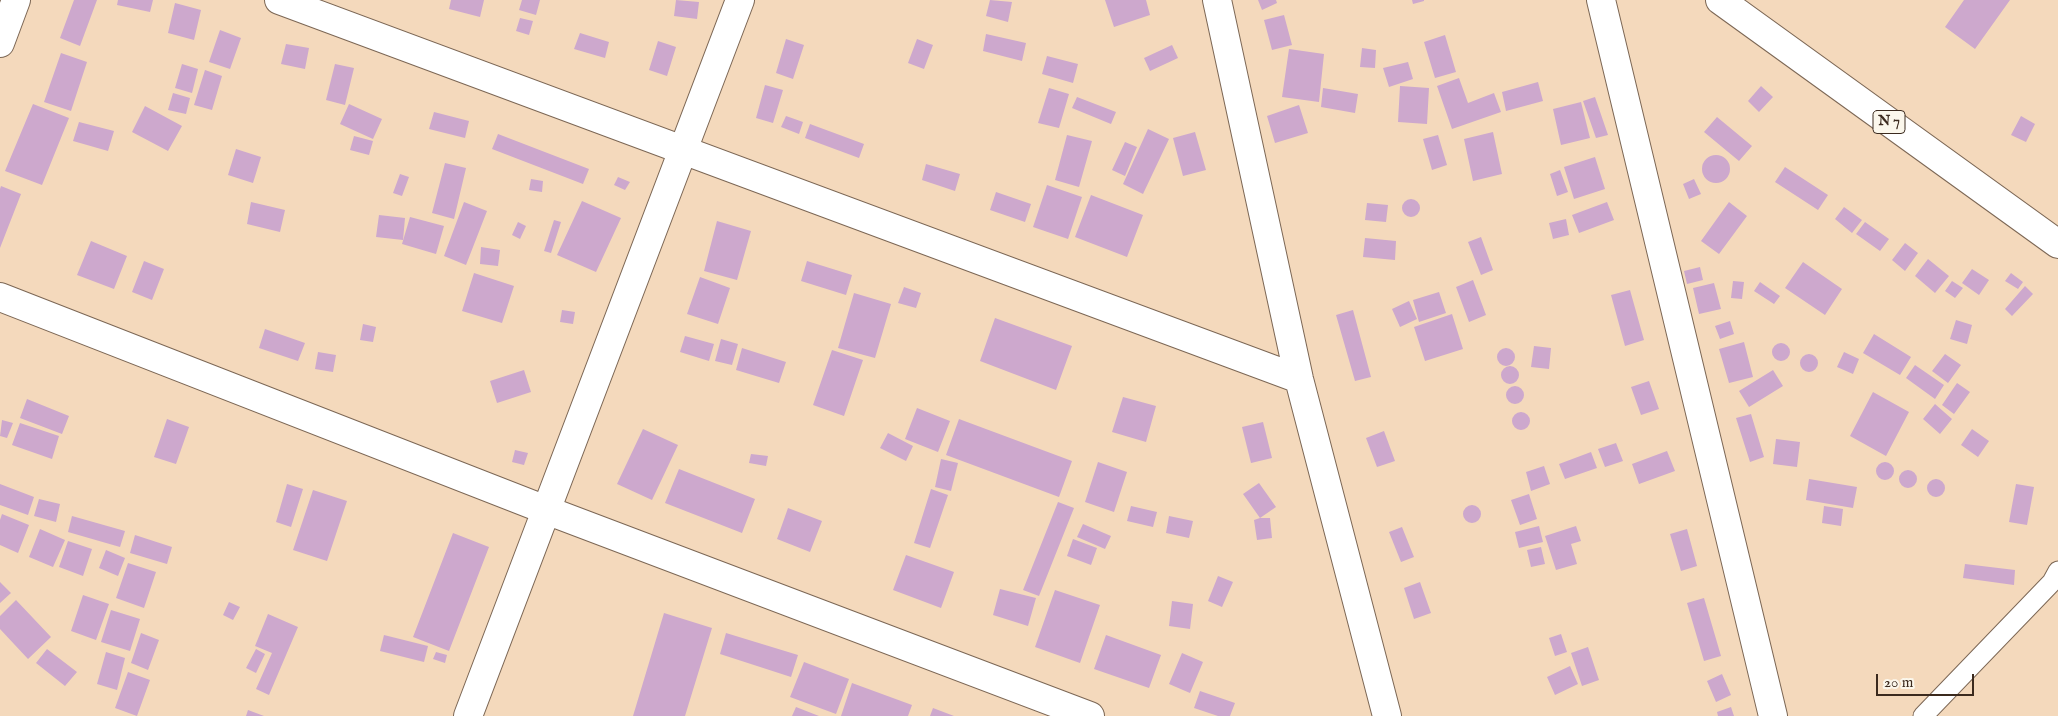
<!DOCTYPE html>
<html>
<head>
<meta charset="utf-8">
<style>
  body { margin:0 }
  #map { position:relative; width:2058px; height:716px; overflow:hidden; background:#f4d9bc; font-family:"IM FELL English",serif }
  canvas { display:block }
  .scale { position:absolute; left:1876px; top:674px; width:98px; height:22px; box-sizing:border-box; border:2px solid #3b2a1e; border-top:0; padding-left:6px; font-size:15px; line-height:18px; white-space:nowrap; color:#3b2a1e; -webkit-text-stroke:4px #fbf7ec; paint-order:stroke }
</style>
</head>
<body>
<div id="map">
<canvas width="2058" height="716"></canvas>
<div class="scale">20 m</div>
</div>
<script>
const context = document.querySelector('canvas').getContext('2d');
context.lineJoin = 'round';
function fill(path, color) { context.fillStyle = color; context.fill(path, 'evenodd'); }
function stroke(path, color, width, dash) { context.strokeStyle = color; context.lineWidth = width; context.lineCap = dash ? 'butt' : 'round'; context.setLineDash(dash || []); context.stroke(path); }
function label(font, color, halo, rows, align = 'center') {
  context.font = font + ' "IM FELL English",serif'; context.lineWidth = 5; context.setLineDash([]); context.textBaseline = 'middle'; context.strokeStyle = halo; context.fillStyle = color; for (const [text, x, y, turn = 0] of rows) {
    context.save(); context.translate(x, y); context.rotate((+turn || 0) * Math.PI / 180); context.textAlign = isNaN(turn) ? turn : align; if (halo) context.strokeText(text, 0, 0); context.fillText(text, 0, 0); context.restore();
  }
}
fill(new Path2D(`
  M74,0H97L80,46L60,38Z
  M118,0H153L150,12L117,5Z
  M451,0H484L480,17L449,9Z
  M522,0H540L536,15L519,10Z
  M676,0L699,2L697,19L674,16Z
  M990,0L1012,2L1008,22L986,16Z
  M1105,0H1146L1150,15L1114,27Z
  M1258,0H1276L1277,3L1262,10Z
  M1412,0H1424V1L1413,4Z
  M1964,0H2010L1975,49L1945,27Z
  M175,3L201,10L194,40L168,33Z
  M1284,15L1292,45L1272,50L1264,20Z
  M520,18L533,21L529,35L516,31Z
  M220,30L241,38L230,69L209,62Z
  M580,33L609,42L605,58L574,49Z
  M986,34L1026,43L1022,61L983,51Z
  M1445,35L1456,72L1435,78L1424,42Z
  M786,39L804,45L793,79L776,73Z
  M917,39L933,45L924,69L908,63Z
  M658,41L676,47L667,76L649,70Z
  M286,44L309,48L305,69L281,64Z
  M1172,45L1178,58L1150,71L1144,58Z
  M1362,48L1376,50L1375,68L1360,67Z
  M1289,49L1324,54L1319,102L1282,97Z
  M61,53L87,62L71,111L44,102Z
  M1047,56L1078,64L1073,83L1042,74Z
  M1408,62L1413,79L1389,87L1383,68Z
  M182,64L198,69L192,93L175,88Z
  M335,64L354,68L345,105L326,100Z
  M205,70L222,76L212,110L194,105Z
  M1459,78L1468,103L1494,93L1501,112L1452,129L1437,86Z
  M1538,82L1543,101L1506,111L1502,92Z
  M765,85L783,90L773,123L756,118Z
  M1400,86L1429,88L1427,124L1398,122Z
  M1761,86L1773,97L1759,112L1748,101Z
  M1049,88L1069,94L1059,128L1038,123Z
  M1323,88L1358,94L1355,113L1321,107Z
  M173,93L190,98L186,114L168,110Z
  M1077,97L1116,112L1111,124L1072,108Z
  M1595,97L1608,135L1596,138L1583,101Z
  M1581,102L1590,138L1561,145L1553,109Z
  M33,104L69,118L42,185L5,171Z
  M349,104L382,119L373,139L340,124Z
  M1299,105L1308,133L1275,143L1267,116Z
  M145,106L182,126L168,151L132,132Z
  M434,112L469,121L465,138L429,129Z
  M786,116L803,122L799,134L781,127Z
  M2021,116L2035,124L2026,142L2011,135Z
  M1717,117L1752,146L1739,161L1704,132Z
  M79,122L114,131L108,151L73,141Z
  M810,124L864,144L859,158L805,138Z
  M1148,129L1169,139L1143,194L1123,184Z
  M1195,132L1206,170L1183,176L1173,138Z
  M1493,132L1502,174L1473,181L1464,139Z
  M498,134L589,169L583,184L492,149Z
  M1067,135L1092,141L1079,187L1055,180Z
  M1438,135L1447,165L1432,170L1423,139Z
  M354,136L373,141L369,155L350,150Z
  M1125,142L1137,147L1125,176L1112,170Z
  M236,149L261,157L253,183L228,175Z
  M1702 169a14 14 0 1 1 28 0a14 14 0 1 1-28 0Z
  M1595,157L1605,189L1574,199L1564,167Z
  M445,163L466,168L454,219L432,213Z
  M926,164L960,174L955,191L922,180Z
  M1785,167L1828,195L1818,210L1775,182Z
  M1560,170L1568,192L1557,196L1550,174Z
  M400,174L409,177L402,196L393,193Z
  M618,177L630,182L625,190L614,185Z
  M531,179L543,181L542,192L529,190Z
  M1694,179L1701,194L1689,199L1683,184Z
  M1047,185L1082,197L1068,239L1033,227Z
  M1,186L21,194L0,248V189Z
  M996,192L1031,204L1025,222L990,210Z
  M1091,195L1143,215L1127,257L1075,237Z
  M1402 208a9 9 0 1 1 18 0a9 9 0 1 1-18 0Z
  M582,201L621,218L596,272L557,255Z
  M251,202L285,210L280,232L247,224Z
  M464,202L487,211L466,265L444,256Z
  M1607,202L1614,220L1579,233L1572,215Z
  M1729,202L1747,216L1719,254L1701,241Z
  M1367,203L1388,205L1386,222L1365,220Z
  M1844,207L1862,220L1852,233L1835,219Z
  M379,215L405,218L403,240L376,237Z
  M410,217L444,226L436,254L402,244Z
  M1566,219L1569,235L1553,239L1549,223Z
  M554,220L561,222L551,253L544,251Z
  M717,221L751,231L737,280L704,271Z
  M518,222L526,226L520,239L512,235Z
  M1865,222L1889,239L1880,251L1856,234Z
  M1481,237L1493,270L1481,275L1468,242Z
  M1365,238L1396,241L1395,260L1363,257Z
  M91,241L127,256L114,289L77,275Z
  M1905,243L1918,253L1905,271L1892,260Z
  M481,247L500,250L498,266L480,264Z
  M1928,259L1949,276L1935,293L1915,276Z
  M144,261L164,269L152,300L132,292Z
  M807,261L852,275L846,295L801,281Z
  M1803,262L1842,289L1825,315L1785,288Z
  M1700,267L1703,280L1687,284L1684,271Z
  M1972,269L1989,280L1979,295L1962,283Z
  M474,273L514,286L502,323L462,311Z
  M2011,273L2023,282L2018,289L2005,281Z
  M700,277L730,288L718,324L687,314Z
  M1473,280L1486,315L1469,322L1456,287Z
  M1733,281L1744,282L1742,299L1731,298Z
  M1952,281L1963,288L1955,298L1945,291Z
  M1760,282L1780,296L1774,304L1754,291Z
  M1714,283L1721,309L1699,314L1693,288Z
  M2025,286L2033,294L2012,316L2005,309Z
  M904,287L921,293L916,308L898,303Z
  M1630,290L1644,340L1625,346L1611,295Z
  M1439,292L1446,313L1419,322L1413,300Z
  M854,293L891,304L875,358L838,348Z
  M1409,301L1417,319L1400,327L1392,309Z
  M562,310L575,312L573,324L560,322Z
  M1353,310L1371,377L1355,381L1336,315Z
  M1452,314L1463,349L1425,361L1414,327Z
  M995,318L1072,346L1056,390L980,361Z
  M1956,320L1972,325L1967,344L1950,339Z
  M1730,321L1734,334L1720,339L1715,326Z
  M363,324L376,327L373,342L360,340Z
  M265,329L305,343L298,361L259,348Z
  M1874,334L1911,357L1900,375L1863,353Z
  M685,336L714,344L709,361L680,352Z
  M721,339L738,344L732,365L715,361Z
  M1744,342L1753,377L1729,383L1719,349Z
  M1772 352a9 9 0 1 1 18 0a9 9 0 1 1-18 0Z
  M1534,346L1551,348L1549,369L1531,367Z
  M742,348L786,362L779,383L736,370Z
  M1497 357a9 9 0 1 1 18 0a9 9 0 1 1-18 0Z
  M832,350L863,360L844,416L813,405Z
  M318,352L336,355L333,372L315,369Z
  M1844,352L1859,359L1853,374L1837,367Z
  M1945,354L1961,365L1948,383L1932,371Z
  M1800 363a9 9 0 1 1 18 0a9 9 0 1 1-18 0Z
  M1915,365L1944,385L1935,399L1906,378Z
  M1501 375a9 9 0 1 1 18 0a9 9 0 1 1-18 0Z
  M524,370L531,392L497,403L490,381Z
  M1773,370L1783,386L1749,407L1739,391Z
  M1649,381L1659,409L1641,415L1631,387Z
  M1957,383L1970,392L1954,414L1942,405Z
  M1506 395a9 9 0 1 1 18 0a9 9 0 1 1-18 0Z
  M1873,392L1909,412L1886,456L1850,436Z
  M1123,397L1156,406L1146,442L1112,432Z
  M27,399L69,416L62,434L20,418Z
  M1935,404L1952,419L1940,434L1923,419Z
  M917,408L950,421L938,452L905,439Z
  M1512 421a9 9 0 1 1 18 0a9 9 0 1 1-18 0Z
  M1751,414L1764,457L1750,462L1736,418Z
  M167,419L189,427L176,464L154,457Z
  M959,419L1072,461L1059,497L946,455Z
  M2,420L13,423L7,438L0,436Z
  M1263,422L1272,458L1251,463L1242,427Z
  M20,423L59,436L52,459L12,445Z
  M643,429L678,445L652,500L617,484Z
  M1972,429L1989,441L1978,457L1961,445Z
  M1384,431L1395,461L1377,467L1366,438Z
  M888,433L913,446L906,461L880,448Z
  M1776,439L1800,442L1797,467L1773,464Z
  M1616,443L1623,461L1605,467L1598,449Z
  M515,450L528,453L524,465L512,462Z
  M1667,451L1675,471L1639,484L1632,464Z
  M1591,452L1597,468L1565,479L1559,464Z
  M751,454L768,456L766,466L749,463Z
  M941,459L958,463L951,491L935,487Z
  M1098,462L1127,472L1114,512L1085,502Z
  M1876 471a9 9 0 1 1 18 0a9 9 0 1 1-18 0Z
  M1544,466L1550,484L1531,491L1526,472Z
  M679,469L755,499L742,533L665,503Z
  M1899 479a9 9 0 1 1 18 0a9 9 0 1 1-18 0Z
  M1809,479L1857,487L1853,508L1806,500Z
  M1927 488a9 9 0 1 1 18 0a9 9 0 1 1-18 0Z
  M1259,483L1276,507L1260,518L1243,494Z
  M0,484L34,497L28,515L0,505Z
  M287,484L303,489L291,527L276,522Z
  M2016,484L2034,487L2027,525L2009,522Z
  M931,489L948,495L930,548L914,543Z
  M313,490L347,501L327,561L293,550Z
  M1529,494L1537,519L1520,525L1511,500Z
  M39,499L60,504L56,522L34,516Z
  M1058,502L1074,508L1039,596L1023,590Z
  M1463 514a9 9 0 1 1 18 0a9 9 0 1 1-18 0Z
  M1131,506L1157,512L1153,527L1127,521Z
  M1824,506L1843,509L1841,526L1822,523Z
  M788,508L822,521L810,552L777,539Z
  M2,514L29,525L18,553L0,545V520Z
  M72,516L125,531L120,547L68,532Z
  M1169,516L1193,521L1189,538L1166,533Z
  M1260,518H1270L1272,538L1257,540L1254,520Z
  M1083,524L1111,536L1105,549L1077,537Z
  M1539,526L1543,542L1519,548L1515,532Z
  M1576,526L1581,541L1571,544L1577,564L1556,570L1545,536Z
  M1402,527L1414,557L1401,562L1389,532Z
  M40,529L65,540L53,567L29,557Z
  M1687,529L1697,566L1681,571L1670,534Z
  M453,533L489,547L449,651L413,637Z
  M135,535L172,547L167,564L130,553Z
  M1073,539L1097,548L1091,565L1067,556Z
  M68,541L92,549L83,576L59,567Z
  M1541,547L1545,564L1531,567L1527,550Z
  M106,550L125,558L118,576L99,568Z
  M906,555L954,572L941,608L893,590Z
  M128,563L156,572L144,608L116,598Z
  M1965,564L2015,570L2014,585L1963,578Z
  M1218,576L1233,582L1222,607L1208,601Z
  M0,582L11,593L0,603Z
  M1420,582L1431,613L1414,619L1404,588Z
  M1000,589L1036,598L1028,626L993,615Z
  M1055,590L1100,605L1080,663L1035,647Z
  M83,595L109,604L96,640L71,631Z
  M1704,598L1721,656L1704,661L1687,603Z
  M16,600L51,637L28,659L0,629V616Z
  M1172,601L1193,604L1190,629L1169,626Z
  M229,602L240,607L233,620L223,615Z
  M111,610L140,619L130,651L101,642Z
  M664,613L712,628L685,716H633Z
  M268,614L298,627L269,695L256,689L272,653L255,646Z
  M141,633L159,640L148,670L131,663Z
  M726,633L798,655L791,677L720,654Z
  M1561,634L1567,652L1555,656L1549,638Z
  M384,635L428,646L424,662L380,651Z
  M1106,635L1161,655L1149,688L1094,669Z
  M1588,647L1599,680L1582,686L1571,653Z
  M47,649L77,672L65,686L36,663Z
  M256,649L265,654L256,673L246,668Z
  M106,652L125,658L117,690L97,684Z
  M436,652L447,655L445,663L433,659Z
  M1182,653L1203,662L1190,693L1169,684Z
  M804,662L849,679L836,714L790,697Z
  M1570,666L1578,684L1555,695L1547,677Z
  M128,672L150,680L137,716L115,708Z
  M1722,674L1731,695L1716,702L1707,681Z
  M852,683L912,705L908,716H841Z
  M1200,691L1235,703L1230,716H1218L1194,708Z
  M796,707L819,716H792Z
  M1731,707L1734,716H1718L1717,712Z
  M933,708L954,716H930Z
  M248,710L264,716H246Z`), '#cda8cd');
const lane = new Path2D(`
  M1923,716L2052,582L2058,571`);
const street = new Path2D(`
  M279,0L1299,379
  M1217,0L1299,379L1387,716
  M1601,0L1773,716
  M0,43L16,0
  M0,297L546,510L1090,716
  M468,716L740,0`);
const highway = new Path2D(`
  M1720,0L2058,244`);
stroke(lane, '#7c6755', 21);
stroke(street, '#7c6755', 30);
stroke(highway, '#7c6755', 30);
stroke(lane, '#fff', 19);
stroke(street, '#fff', 28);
stroke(highway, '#fff', 28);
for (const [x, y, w] of [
  [1889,122,32]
]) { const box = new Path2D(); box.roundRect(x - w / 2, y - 11.5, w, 23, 4); context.fillStyle = '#fbf7ec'; context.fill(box); stroke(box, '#3b2a1e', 1); }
label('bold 14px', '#3b2a1e', null, [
  ["N 7",1889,122]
]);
</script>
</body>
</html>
